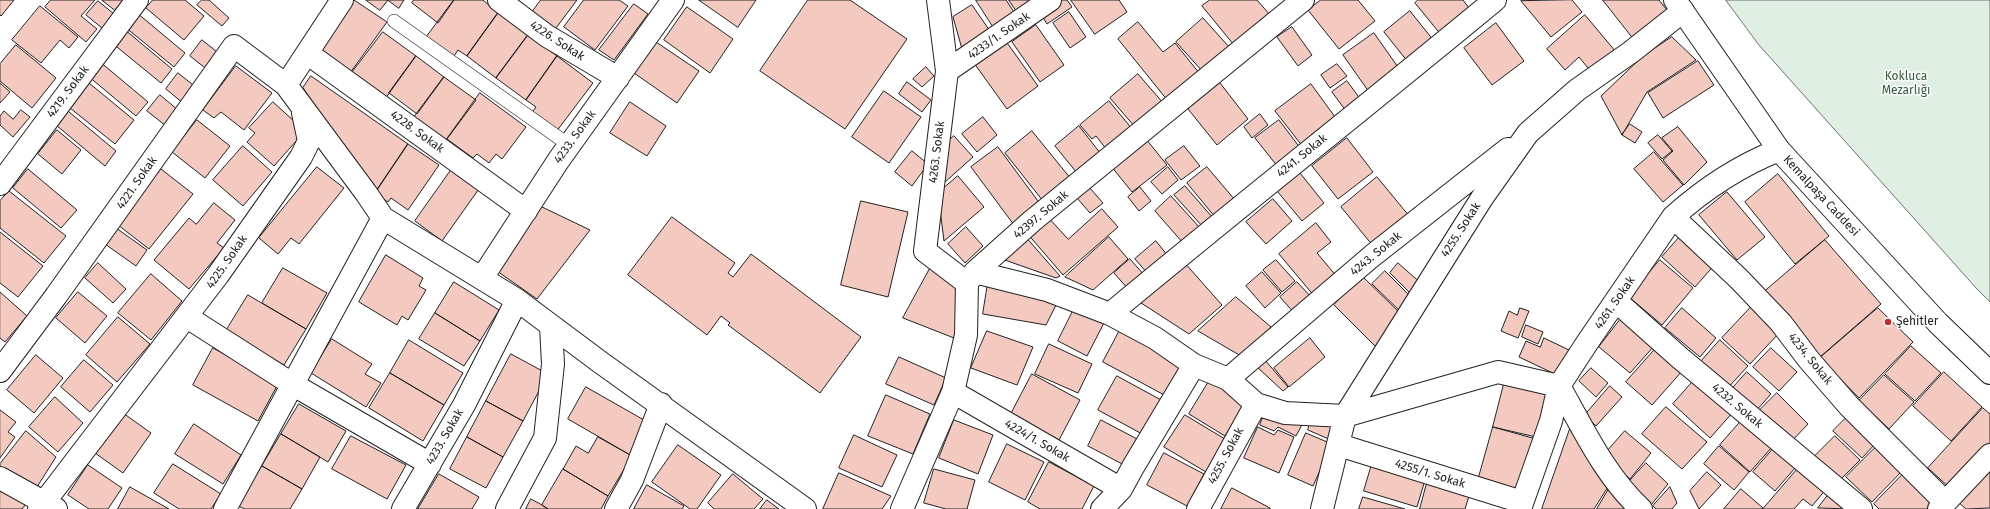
<!DOCTYPE html>
<html>
<head>
<meta charset="utf-8">
<style>
  body { margin:0 }
  canvas { display:block; background:#fff }
</style>
</head>
<body>
<canvas width="1990" height="509"></canvas>
<script>
const context = document.querySelector('canvas').getContext('2d');
context.lineJoin = 'round';
function fill(path, color) { context.fillStyle = color; context.fill(path, 'evenodd'); }
function stroke(path, color, width, dash) { context.strokeStyle = color; context.lineWidth = width; context.lineCap = dash ? 'butt' : 'round'; context.setLineDash(dash || []); context.stroke(path); }
function label(font, color, halo, rows, align = 'center') {
  context.font = font + ' "Fira Sans",sans-serif'; context.lineWidth = 3; context.setLineDash([]); context.textBaseline = 'middle'; context.strokeStyle = halo; context.fillStyle = color; for (const [text, x, y, turn = 0] of rows) {
    context.save(); context.translate(x, y); context.rotate((+turn || 0) * Math.PI / 180); context.textAlign = isNaN(turn) ? turn : align; if (halo) context.strokeText(text, 0, 0); context.fillText(text, 0, 0); context.restore();
  }
}
const green = new Path2D(`
  M1726,0H1990V302L1977,289L1759,45Z`);
fill(green, '#e0efe3');
stroke(green, '#6f6f6f', 1);
const building = new Path2D(`
  M0,0H14L1,16L0,15Z
  M51,0H95L81,16L97,29L86,42L45,7Z
  M102,0H123L115,10Z
  M153,0H185L204,16L184,40L146,8Z
  M202,0H209L229,18L222,26L197,5Z
  M354,0L387,22L350,73L318,51Z
  M366,0H388L380,10Z
  M388,0H404L399,8Z
  M414,0H454L438,23L412,3Z
  M454,0H483L498,13L467,56L458,50L452,59L425,39Z
  M541,0H577L553,32L530,15Z
  M584,0H619L628,6L595,50L564,27Z
  M699,0H756L738,27Z
  M808,0H850L907,39L845,129L760,71Z
  M976,0H1006L1016,15L994,28Z
  M1009,0H1030L1016,10Z
  M1060,0H1067L1072,7L1047,24L1041,14Z
  M1071,0H1119L1127,12L1095,34Z
  M1210,0H1257L1270,15L1234,45L1202,6Z
  M1321,0H1358L1375,21L1339,49L1308,10Z
  M1418,0H1463L1472,12L1442,36L1415,3Z
  M1572,0L1582,12L1551,37L1521,1Z
  M1603,0H1659L1671,15L1637,43Z
  M98,1L114,14L102,28L86,15Z
  M634,4L648,14L614,60L599,50Z
  M972,5L990,31L962,49L953,17Z
  M40,6L78,37L69,48L60,40L41,63L12,40Z
  M687,7L733,39L710,73L664,40Z
  M1410,11L1434,41L1408,62L1384,32Z
  M1069,12L1086,37L1070,48L1053,23Z
  M137,13L185,53L174,67L125,27Z
  M498,13L528,35L496,78L467,56Z
  M1585,15L1616,52L1592,73L1579,57L1565,70L1547,49Z
  M1203,18L1230,48L1203,72L1176,42Z
  M1138,22L1163,52L1175,43L1200,74L1168,101L1118,39Z
  M1496,23L1524,61L1492,85L1464,48Z
  M1036,25L1064,65L1040,82L1012,42Z
  M1292,27L1312,55L1298,66L1277,37Z
  M124,29L172,69L161,83L112,43Z
  M383,32L416,56L385,99L351,74Z
  M1374,33L1400,70L1369,92L1343,55Z
  M528,35L557,56L526,100L496,78Z
  M1672,37L1696,60L1647,92L1622,135L1601,96L1643,56Z
  M202,40L221,55L209,71L190,56Z
  M1005,40L1038,86L1007,109L974,63Z
  M656,42L699,71L677,103L634,73Z
  M16,45L56,78L32,108L0,81V64Z
  M416,56L444,77L417,114L389,93Z
  M557,56L593,83L556,132L531,114L536,107L526,100Z
  M99,61L148,102L136,116L88,76Z
  M1698,61L1714,85L1663,118L1648,93Z
  M1337,64L1347,76L1330,88L1321,75Z
  M236,66L272,93L244,130L221,112L214,118L203,110Z
  M926,67L934,76L922,87L913,79Z
  M178,73L197,88L184,104L166,89Z
  M1138,74L1164,104L1135,127L1110,98Z
  M311,76L408,144L375,193L303,88Z
  M444,77L476,100L444,143L412,120Z
  M1347,81L1361,100L1346,111L1332,92Z
  M907,82L931,100L922,112L899,94Z
  M0,83L10,92L0,103Z
  M89,83L134,120L115,144L70,108Z
  M1220,83L1248,119L1217,145L1188,109Z
  M1311,84L1338,121L1303,147L1275,111Z
  M884,91L921,117L889,163L852,137Z
  M480,93L526,127L502,159L496,154L489,163L477,154L473,158L447,139Z
  M160,95L178,110L166,126L147,111Z
  M1109,101L1133,130L1107,150L1096,136L1092,139L1080,125Z
  M273,102L305,131L274,166L247,142L255,133L249,128Z
  M630,102L666,126L647,156L610,133Z
  M21,110L30,117L13,137L0,125V116L4,111L13,119Z
  M68,111L116,151L105,166L56,125Z
  M1260,114L1268,125L1252,138L1244,127Z
  M983,117L997,135L977,152L962,134Z
  M197,120L230,146L205,178L172,152Z
  M1279,120L1301,149L1278,167L1255,138Z
  M1630,124L1642,132L1635,143L1622,135Z
  M1079,126L1101,154L1077,173L1055,146Z
  M1678,127L1707,162L1684,185L1663,160L1673,151L1662,138Z
  M57,130L81,150L62,174L38,154Z
  M1032,131L1071,179L1043,201L1005,153Z
  M1658,135L1672,151L1662,159L1648,143Z
  M954,136L973,157L945,182L941,177L948,141Z
  M1347,138L1373,172L1338,199L1312,166Z
  M1146,139L1167,165L1132,192L1111,166Z
  M408,144L439,165L408,210L391,198L388,202L375,193Z
  M243,146L272,172L243,206L213,180Z
  M1184,146L1200,166L1181,180L1165,160Z
  M998,147L1041,205L1014,225L971,167Z
  M912,151L928,164L912,186L895,172Z
  M1654,152L1683,185L1663,202L1634,169Z
  M454,166L481,186L442,241L415,221Z
  M317,167L344,188L299,244L291,238L278,254L259,238Z
  M1168,167L1178,180L1162,194L1151,182Z
  M1207,167L1235,200L1215,217L1187,183Z
  M28,169L77,210L61,228L13,188Z
  M161,169L193,194L149,249L118,225Z
  M1300,173L1324,203L1302,221L1277,191Z
  M1778,174L1829,236L1795,264L1745,202Z
  M958,176L984,207L944,241L938,193Z
  M1377,177L1410,217L1374,247L1341,207Z
  M1185,186L1213,218L1203,227L1174,195Z
  M1089,187L1103,203L1090,213L1077,198Z
  M1140,187L1151,201L1139,211L1128,197Z
  M9,191L66,236L44,263L0,228V201Z
  M1727,192L1765,237L1737,260L1699,215Z
  M1171,196L1200,228L1183,243L1155,211Z
  M1273,199L1292,221L1266,244L1246,222Z
  M861,201L908,212L888,297L841,285Z
  M214,203L235,220L217,243L224,248L189,289L154,260L189,218L196,224Z
  M540,206L590,230L537,299L497,271Z
  M1102,209L1118,227L1063,275L1026,232L1046,215L1068,239Z
  M672,217L735,263L728,273L733,277L751,254L861,337L820,393L728,325L730,323L721,316L707,335L628,275Z
  M1316,223L1331,242L1317,253L1338,278L1315,297L1279,254Z
  M966,227L983,246L965,263L948,244Z
  M116,228L147,250L136,266L105,244Z
  M0,232L43,266L18,297L0,283Z
  M1684,232L1717,262L1695,287L1662,257Z
  M1024,235L1060,276L1056,278L999,258Z
  M1109,237L1128,259L1093,290L1065,277Z
  M1825,240L1881,304L1820,357L1764,292Z
  M1156,241L1168,256L1148,274L1135,259Z
  M386,255L423,278L419,286L426,290L408,320L402,316L397,325L359,302Z
  M1130,259L1145,276L1129,290L1114,273Z
  M1276,260L1295,281L1282,292L1263,270Z
  M1660,260L1693,288L1662,325L1629,297Z
  M1183,261L1222,305L1189,334L1138,301Z
  M98,263L126,289L113,303L85,278Z
  M933,263L963,286V312L954,338L903,318Z
  M1398,263L1423,285L1415,298L1390,273Z
  M283,268L327,293L306,329L262,303Z
  M1385,271L1413,299L1404,315L1372,284Z
  M1262,272L1281,293L1265,308L1246,286Z
  M151,274L182,301L151,340L118,313Z
  M1362,276L1403,316L1380,351L1334,305Z
  M454,282L499,310L480,341L435,313Z
  M1297,282L1313,299L1296,315L1280,297Z
  M988,283L1059,299L1046,325L983,314Z
  M0,292L27,316L5,342L0,338Z
  M78,292L107,316L85,343L56,318Z
  M248,295L306,329L284,365L226,331Z
  M1236,297L1271,327L1241,356L1198,331Z
  M1076,305L1106,319L1087,356L1058,341Z
  M1753,305L1781,331L1750,364L1722,338Z
  M1520,308L1529,311L1518,338L1501,331L1509,311L1517,315Z
  M1682,308L1716,338L1700,357L1665,328Z
  M1878,308L1913,342L1859,398L1820,358Z
  M435,313L480,341L464,366L419,339Z
  M1623,316L1655,345L1630,373L1599,347Z
  M118,317L150,344L117,382L86,355Z
  M1526,325L1543,332L1538,344L1522,337Z
  M1120,330L1185,364L1168,397L1103,362Z
  M987,331L1033,347L1017,385L971,368Z
  M1310,338L1325,357L1289,387L1274,368Z
  M1544,338L1569,350L1557,375L1519,357L1526,341L1540,347Z
  M332,339L372,364L365,374L381,383L366,407L311,373Z
  M409,340L463,373L444,405L390,373Z
  M1720,340L1748,366L1725,391L1697,366Z
  M1049,344L1092,364L1078,393L1035,374Z
  M1911,346L1941,373L1915,401L1885,374Z
  M1657,347L1683,370L1652,405L1626,382Z
  M213,348L278,384L258,421L193,385Z
  M1771,348L1797,372L1779,391L1753,367Z
  M511,354L548,374L523,421L486,401Z
  M36,355L63,378L34,413L7,390Z
  M899,357L946,378L934,405L886,384Z
  M84,360L113,385L90,412L61,387Z
  M1265,360L1288,387L1283,391L1257,367Z
  M1591,368L1608,383L1596,397L1579,381Z
  M1747,372L1771,394L1755,412L1731,390Z
  M1944,372L1982,407L1951,441L1913,406Z
  M390,373L444,405L423,441L369,408Z
  M1032,374L1080,400L1059,440L1011,414Z
  M1884,375L1914,402L1889,429L1859,401Z
  M1117,376L1163,401L1144,435L1098,410Z
  M1211,378L1247,400L1225,436L1189,414Z
  M1696,378L1734,411L1710,438L1673,404Z
  M1505,380L1548,391L1536,437L1493,427Z
  M1610,386L1622,397L1596,426L1585,415Z
  M586,387L651,424L632,456L568,419Z
  M1777,393L1808,424L1789,444L1757,413Z
  M886,395L930,414L913,454L868,436Z
  M55,397L83,423L58,452L29,427Z
  M486,401L523,421L503,457L467,437Z
  M299,404L346,431L328,462L281,434Z
  M1666,407L1707,442L1682,469L1642,434Z
  M1983,408L1990,414V449L1952,490L1928,468Z
  M0,410L16,422L8,432L15,437L0,458Z
  M1265,412L1305,419L1296,436L1278,427L1274,431L1260,425Z
  M123,413L151,433L123,473L95,453Z
  M1185,415L1225,439L1206,472L1164,447Z
  M1312,416L1338,420L1331,440L1308,430Z
  M1847,417L1876,443L1862,458L1833,431Z
  M954,420L993,435L978,474L939,458Z
  M1101,420L1139,440L1126,466L1088,446Z
  M1742,420L1772,447L1750,472L1720,445Z
  M1572,423L1613,479L1594,509H1542Z
  M194,424L241,455L223,484L175,454Z
  M1258,427L1274,435L1278,430L1294,437L1279,473L1244,458Z
  M1493,427L1536,439L1520,496L1477,484Z
  M26,431L56,457L35,490L0,470V464Z
  M1625,431L1651,453L1630,479L1603,456Z
  M1306,433L1332,444L1313,486L1288,475Z
  M281,434L320,457L302,489L262,466Z
  M854,435L897,455L882,487L839,468Z
  M351,436L406,465L387,499L332,469Z
  M1835,436L1860,460L1838,482L1813,458Z
  M467,437L503,457L486,488L450,469Z
  M598,437L632,456L608,496L563,469L576,446L588,453Z
  M1007,444L1044,462L1025,500L989,482Z
  M678,445L721,475L697,509H690L652,482Z
  M1878,445L1904,469L1872,502L1846,477Z
  M1719,446L1749,472L1734,490L1704,464Z
  M1773,449L1795,468L1775,491L1753,472Z
  M1164,453L1204,474L1187,506L1147,485Z
  M1049,462L1094,486L1082,509H1040L1028,502Z
  M1646,463L1668,484L1651,505L1627,484Z
  M173,464L221,494L211,509H179L154,493Z
  M1372,464L1425,480L1417,507L1364,491Z
  M88,465L122,488L108,509H89L68,495Z
  M1801,465L1827,488L1812,506L1803,499L1794,509H1763Z
  M262,466L302,489L290,509H245L238,506Z
  M1990,466V508L1966,509L1957,501Z
  M563,469L608,496L601,509H548L542,505Z
  M934,469L975,480L967,509H946L924,503Z
  M1906,471L1939,504L1933,509H1879L1874,504Z
  M1707,472L1721,485L1699,509L1690,491Z
  M839,473L891,496L882,509H823Z
  M439,474L479,497L472,509H418Z
  M733,474L763,499L754,509H714L708,503Z
  M1613,482L1630,504L1625,509H1597Z
  M1427,483L1469,496L1465,509H1420Z
  M647,485L684,506L682,509H634Z
  M130,487L169,509H118Z
  M1670,487L1677,503L1672,509H1656L1653,506Z
  M0,488L26,504L22,509H0Z
  M1232,488L1270,508V509H1221Z
  M1741,489L1763,508L1761,509H1724Z
  M1832,490L1852,509L1818,508Z
  M1363,497L1405,509H1359Z
  M531,499L542,505L548,509H526Z
  M767,500L779,509H760Z`);
fill(building, '#f3c9c0');
stroke(building, '#222', 1);
const service = new Path2D(`
  M394,21L569,145`);
const minor = new Path2D(`
  M342,0L286,85L366,193L383,218L517,300L600,362L805,509
  M499,0L547,36L618,78
  M938,0L947,71L925,251L967,283
  M307,53L526,211
  M947,71L1050,0
  M0,184L137,0
  M1673,217L1739,279L1781,323L1809,360L1849,406L1945,502
  M975,272L1047,290L1110,314L1155,338L1194,365L1228,379L1256,404L1285,413L1345,416L1498,372L1559,386C1583,428 1605,476 1641,509
  M482,278L558,161L673,0
  M1616,301L1680,358L1861,509
  M1110,314C1237,208 1367,106 1495,0
  M187,317L292,384L430,464
  M0,371L56,296L234,46L286,85
  M1228,379L1372,256L1508,149
  M953,392L1121,489
  M1339,445L1522,502
  M0,478L56,509
  M39,509L218,275L301,157L309,141L303,113
  M225,509L383,218
  M403,509L464,405L517,300
  M507,509L545,438L553,364L551,326
  M616,509L632,480L661,404
  M902,509L953,392L966,335L967,283L975,272L1032,221L1303,0
  M1102,509L1121,489L1133,467L1194,365
  M1198,509L1256,404
  M1322,509L1345,416L1482,198L1528,133L1577,90L1631,52L1683,11
  M1520,509L1551,421L1559,386L1587,343L1673,217C1704,189 1741,165 1779,150
  M1939,509L1990,455`);
const primary = new Path2D(`
  M1675,0L1779,150L1938,323L1990,373`);
stroke(service, '#222', 14);
stroke(minor, '#222', 24);
stroke(primary, '#222', 24);
stroke(service, '#fff', 13);
stroke(minor, '#fff', 22);
stroke(primary, '#fff', 22);
for (const [x, y, r, color] of [
  [1888,322,4,"#c62828"]
]) { const dot = new Path2D(); dot.arc(x, y, r, 0, 2 * Math.PI); context.fillStyle = color; context.fill(dot); stroke(dot, '#fff', 1.5); }
label('12px', '#222', '#fff', [
  ["4233/1. Sokak",999,36,-35],
  ["4226. Sokak",557,41,33],
  ["4219. Sokak",68,92,-53],
  ["4228. Sokak",417,132,36],
  ["4233. Sokak",575,137,-54],
  ["4263. Sokak",937,152,-83],
  ["4241. Sokak",1302,156,-39],
  ["4221. Sokak",137,183,-55],
  ["Kemalpaşa Caddesi",1821,196,47],
  ["42397. Sokak",1041,215,-40],
  ["4255. Sokak",1461,230,-57],
  ["4243. Sokak",1376,254,-39],
  ["4225. Sokak",227,262,-55],
  ["4261. Sokak",1615,303,-55],
  ["4234. Sokak",1810,359,51],
  ["4232. Sokak",1737,406,40],
  ["4233. Sokak",445,437,-60],
  ["4224/1. Sokak",1037,441,30],
  ["4255. Sokak",1226,456,-62],
  ["4255/1. Sokak",1430,474,17]
]);
label('12px', '#2f5e38', '#fff', [
  ["Kokluca",1906,77],
  ["Mezarlığı",1906,91]
]);
label('12px', '#222', '#fff', [
  ["Şehitler",1896,322]
], 'left');
</script>
</body>
</html>
